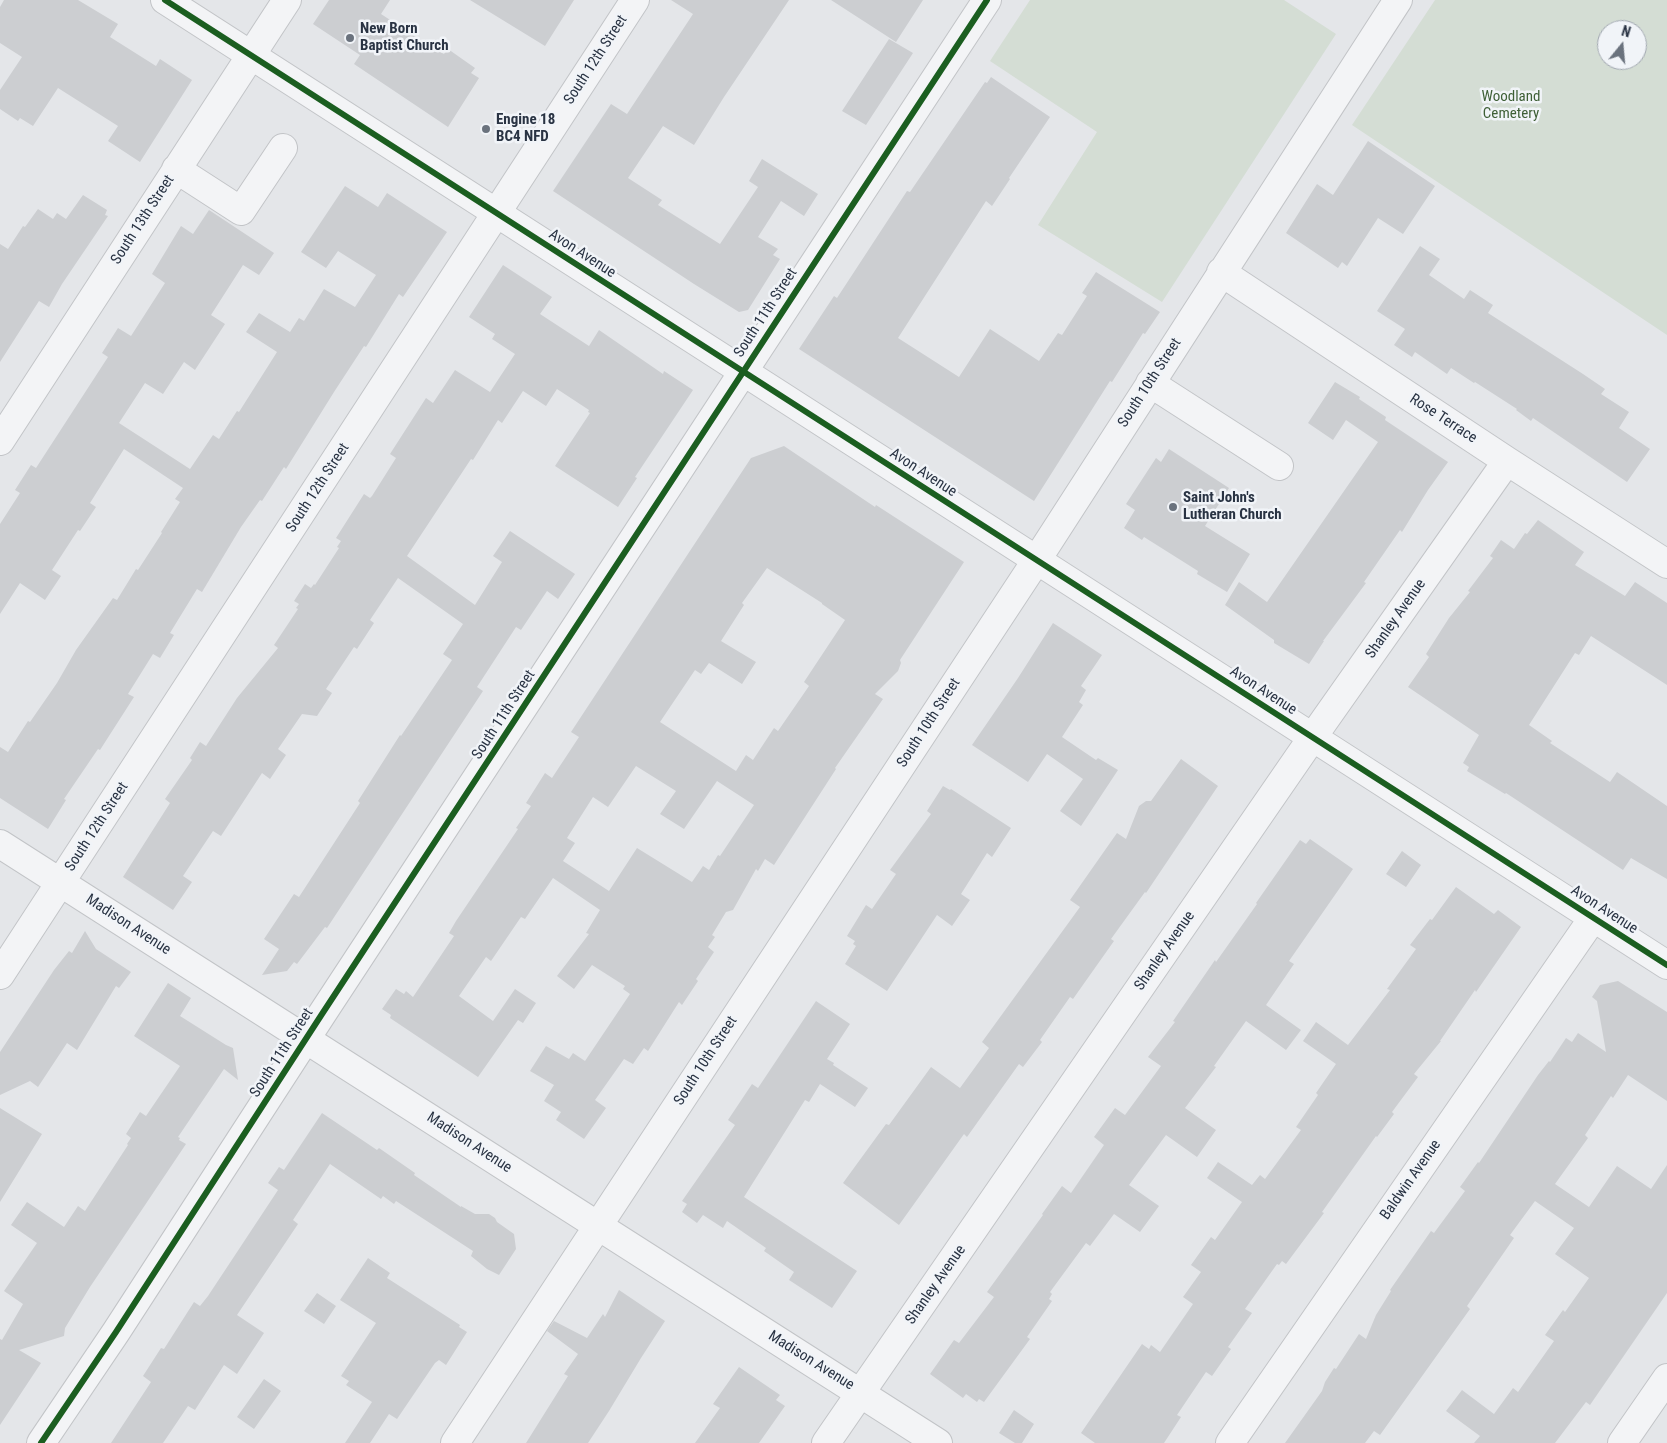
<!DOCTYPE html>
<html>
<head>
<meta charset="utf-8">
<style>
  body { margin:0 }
  #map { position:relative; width:1667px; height:1443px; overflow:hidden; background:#e4e6e9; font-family:"Roboto Condensed",sans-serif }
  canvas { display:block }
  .north { position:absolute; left:1597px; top:20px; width:50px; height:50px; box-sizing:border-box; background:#f1f4f8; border:1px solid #a1a7b0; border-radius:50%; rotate:17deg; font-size:14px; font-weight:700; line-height:20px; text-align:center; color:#293343 }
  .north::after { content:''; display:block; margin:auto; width:18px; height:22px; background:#6a727d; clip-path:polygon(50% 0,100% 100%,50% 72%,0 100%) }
</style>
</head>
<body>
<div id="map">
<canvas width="1667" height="1443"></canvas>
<div class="north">N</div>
</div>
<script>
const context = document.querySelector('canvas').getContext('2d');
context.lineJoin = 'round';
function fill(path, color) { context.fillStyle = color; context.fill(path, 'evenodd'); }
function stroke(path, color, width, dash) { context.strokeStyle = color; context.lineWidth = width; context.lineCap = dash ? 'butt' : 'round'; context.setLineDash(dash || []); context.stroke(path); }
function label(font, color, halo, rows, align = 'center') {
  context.font = font + ' "Roboto Condensed",sans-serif'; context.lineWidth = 5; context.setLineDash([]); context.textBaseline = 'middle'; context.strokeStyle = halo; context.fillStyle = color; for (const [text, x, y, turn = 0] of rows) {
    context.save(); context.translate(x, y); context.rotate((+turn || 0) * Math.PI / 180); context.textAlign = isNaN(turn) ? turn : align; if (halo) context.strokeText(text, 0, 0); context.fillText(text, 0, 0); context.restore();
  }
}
fill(new Path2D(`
  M1030,0H1284L1336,34L1162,302L1038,225L1097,132L990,61Z
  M1435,0H1667V335L1352,125ZM1607,30H1637V60H1607Z`), '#d4ddd4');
fill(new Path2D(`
  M4,0H78L118,24L110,37L156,66L160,59L192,80L140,162L108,141L118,126L58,88L33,126L20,118L18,121L0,109V90L22,57L0,43V7Z
  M329,0H390L381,14L436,50L444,54L448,49L475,68L471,73L479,78L448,127L354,64L360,55L313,24Z
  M470,0H574L545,46Z
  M671,0H789L724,97L694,145L663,126L628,178L662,200L658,205L720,244L758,187L749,181L762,159L818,194L804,216L781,201L758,237L778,249L773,255L780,259L748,310L739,312L694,284L553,191L611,104L627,114L693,14Z
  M831,0H923L896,42Z
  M889,39L913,53L866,125L842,111Z
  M991,77L1050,117L1009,178L1010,179L992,206L986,201L898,338L959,377L990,329L1039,361L1058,333L1062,335L1087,296L1082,293L1096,272L1160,312L1145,334L1143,333L1112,382L1110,381L1034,501L799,349L834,296L837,298L907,191L910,192L985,82L987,83Z
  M1368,141L1435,186L1403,234L1378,218L1347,266L1342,262L1338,268L1286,233L1317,184L1333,195Z
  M345,186L378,207L387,193L447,232L403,297L399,294L366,347L364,346L334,392L286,469L284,467L262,501L260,500L241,527L202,592L197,589L170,633L174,635L160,658L153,654L128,694L134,697L100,750L98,749L64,799L66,800L48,829L0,798V747L8,752L28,721L30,722L57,683L76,650L113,598L117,600L136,569L138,570L162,533L161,532L180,502L175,499L183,488L124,449L90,503L96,507L80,531L78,530L52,570L61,576L45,600L20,583L0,614V524L20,493L15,490L31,465L36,468L108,357L102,353L118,328L131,336L165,283L152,274L181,226L193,234L209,210L274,253L259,275L243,265L211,315L225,324L195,370L184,362L163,394L145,383L119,423L190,469L213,435L219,439L237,411L239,412L277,352L246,332L259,313L290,332L299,318L304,321L324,289L355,307L376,275L338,251L326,268L301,252Z
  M83,195L107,210L105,215L108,216L62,284L49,307L39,301L0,362V244L8,249L23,226L25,227L38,209L53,219L57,213L66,219Z
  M1420,246L1440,259L1429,275L1464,299L1470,290L1493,305L1488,313L1583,374L1605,389L1601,394L1629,412L1619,428L1650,449L1627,482L1533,418L1531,421L1516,410L1517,409L1475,382L1474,383L1451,368L1447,374L1415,352L1412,357L1394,345L1405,329L1377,311Z
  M503,265L552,297L540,314L589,346L599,330L663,374L664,371L693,390L635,477L637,478L618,507L555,466L590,413L588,412L589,410L557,389L546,406L523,391L502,423L498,420L473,460L471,459L407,556L475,605L502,562L493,556L510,531L575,574L558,599L547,591L521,630L516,627L477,687L483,691L327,928L325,927L297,964L294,962L287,971L262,975L279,949L264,939L294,894L299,897L360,803L358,801L400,735L401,736L452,660L443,654L463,624L398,578L370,620L374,623L357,649L354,647L326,689L332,693L317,716L302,714L278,749L286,755L270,779L262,773L221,836L213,831L183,876L192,882L173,910L123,877L170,803L165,799L192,760L190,758L200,742L206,746L237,698L278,648L274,645L298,609L296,608L299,604L294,601L305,584L311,588L314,584L315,585L339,548L337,547L341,541L336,538L364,494L370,498L372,496L396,458L390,454L426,398L433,403L455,370L490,392L515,354L492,339L495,334L469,317Z
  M1335,382L1360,397L1359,399L1386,417L1385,420L1448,462L1428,490L1402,532L1400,530L1364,582L1366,583L1323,641H1324L1309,664L1274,643V640L1225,605L1239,582L1267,602L1378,442L1346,420L1333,440L1308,423Z
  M784,446L875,507L876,505L964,562L900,660L901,663L898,671L875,694L883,699L835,768L836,769L774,865L765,859L758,871L756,869L733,910L726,912L712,935L715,937L708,947L714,952L696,979L698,981L682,1005L679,1002L648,1051L644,1048L633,1064L624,1059L595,1100L606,1108L584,1139L556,1120L561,1112L544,1101L554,1085L530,1071L546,1046L569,1059L573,1053L585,1061L630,994L623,989L625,986L592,965L574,989L557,976L589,934L586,933L600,910L553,878L525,919L521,917L491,961L486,957L459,996L493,1021L515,989L536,1003L523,1023L518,1020L478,1077L390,1018L391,1015L382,1009L396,989L404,994L406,991L413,997L454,936L449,933L456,921L518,829L516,828L531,806L526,803L545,773L552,778L579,737L571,732L751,458ZM767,568L822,603V604L845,620L804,682L809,686L778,731L774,728L753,760L746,755L736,771L660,722L695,670L701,674L709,663L742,684L756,662L721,641L744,605L742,603ZM636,766L676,791L660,814L684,829L717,781L754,805L720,856L718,855L709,870L703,866L692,882L637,848L609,891L563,861L575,843L567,838L593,797L608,807Z
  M1169,449L1229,488L1205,526L1250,554L1227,592L1197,574L1198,571L1144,537L1142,540L1124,528L1135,510L1126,504L1156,458L1161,462Z
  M1538,520L1584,552L1575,565L1625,596L1635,582L1667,603V685L1591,636L1579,655L1575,653L1529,725L1552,741L1550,743L1610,782L1617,772L1667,806V879L1631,858L1623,870L1506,793L1505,794L1467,771L1469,767L1463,763L1479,735L1408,687L1429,657L1426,654L1449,618L1470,592L1468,591L1493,558L1490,556L1501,540L1514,549L1525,533L1527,534Z
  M1053,623L1102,655L1081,686L1086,690L1079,702L1083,705L1062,737L1096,760L1098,758L1118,770L1081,826L1060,811L1083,779L1047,754L1028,782L972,745L1018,678Z
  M1181,759L1218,786L1146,893L1145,892L1111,939L1114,941L1073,999L1070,997L1040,1040L1042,1042L1023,1067L1019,1064L967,1137L964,1134L899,1225L843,1183L886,1124L889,1125L931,1067L960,1088L989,1048L982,1042L1080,907L1070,900L1117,833L1126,839L1139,806L1146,801H1151Z
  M943,786L950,790L951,789L1011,828L992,857L987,853L961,894L970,900L952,926L937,915L887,991L845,964L856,946L853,944L855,941L847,936L866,905L872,909L896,874L890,870L931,814L927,811Z
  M1310,839L1353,869L1289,961L1294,964L1266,1005L1301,1030L1286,1050L1246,1021L1214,1066L1216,1067L1185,1108L1216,1130L1197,1157L1166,1135L1129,1185L1159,1206L1140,1232L1114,1214L1090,1246L1086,1243L1050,1292L1052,1294L1049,1299L1052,1301L1027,1337L1030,1339L984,1402L979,1399L977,1402L966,1394L963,1398L930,1374L954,1340L959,1343L994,1297L987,1292L1043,1215L1042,1214L1062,1186L1071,1193L1104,1145L1094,1137L1115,1108L1125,1115L1161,1066L1148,1057L1175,1022L1173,1021L1215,960L1216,962L1257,904L1256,903L1300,840L1306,844Z
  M1402,851L1421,865L1406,887L1386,874Z
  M1456,887L1494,914L1498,910L1521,927L1476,992L1475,990L1440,1041H1441L1414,1074L1418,1077L1392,1112L1394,1114L1377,1137L1376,1136L1322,1212L1324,1213L1286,1264L1282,1261L1279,1265L1277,1264L1245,1309L1252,1313L1228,1347L1231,1349L1212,1376L1206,1372L1177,1415L1181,1417L1164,1443H1095L1081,1433L1142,1344L1149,1349L1151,1345L1160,1352L1193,1304L1183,1297L1201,1272L1191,1265L1211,1237L1215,1240L1242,1202L1207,1178L1218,1162L1252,1185L1260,1175L1265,1179L1301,1130L1296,1127L1318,1095L1316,1093L1336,1064L1303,1041L1316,1022L1348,1045L1390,990L1387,989L1416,949L1410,945L1430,919L1432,920Z
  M85,931L96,949L131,972L119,988L116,986L77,1050L67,1043L38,1087L30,1081L0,1095V1052L54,970L69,951L72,953Z
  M1618,981L1667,1012V1101L1628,1075L1613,1098L1611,1096L1585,1135L1588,1138L1555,1184L1589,1207L1617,1166L1651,1189L1667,1165V1293L1590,1405L1586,1402L1555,1443H1474L1480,1436L1446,1411L1462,1390L1494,1414L1513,1388L1518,1392L1554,1341L1545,1335L1563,1310L1565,1312L1589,1278L1555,1254L1574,1228L1535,1201L1510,1235L1514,1238L1467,1306L1470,1309L1380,1435L1374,1431L1365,1443H1285L1322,1391L1325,1382L1334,1368L1336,1369L1359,1334L1366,1339L1376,1315L1391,1291L1390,1290L1431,1231L1434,1233L1465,1191L1460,1187L1478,1162L1479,1163L1538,1075L1549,1061L1550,1062L1566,1038L1572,1042L1578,1033L1606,1052L1597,1001L1592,997L1600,985Z
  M168,983L191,998L180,1016L226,1045L233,1048L238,1080L224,1069L178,1137L180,1138L179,1140L186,1144L90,1287L65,1328L64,1336L19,1350L41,1363L0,1425V1339L2,1340L23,1304L4,1291L37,1243L11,1225L27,1202L64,1227L78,1206L85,1211L128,1145L127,1144L131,1138L126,1134L140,1112L146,1116L180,1066L134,1036Z
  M816,1001L850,1024L827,1059L834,1063L833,1065L868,1088L855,1107L820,1084L809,1102L805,1100L744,1197L857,1271L832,1308L789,1280L794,1272L764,1251L766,1248L727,1221L723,1228L703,1215L697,1223L682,1212L687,1204L682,1201L735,1125L728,1120L752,1084L758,1088Z
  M0,1108L42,1134L0,1202Z
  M322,1113L377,1150L379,1148L415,1173L414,1175L461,1207V1206L475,1214H489L495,1218L497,1222L514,1234L516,1249L499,1275L487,1269L471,1256L473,1251L396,1201L394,1204L383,1196L381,1199L330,1164L293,1220L298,1224L237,1315L264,1333L237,1374L224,1365L195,1410L188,1406L163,1443H111L151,1382L143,1376L161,1348L164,1349L194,1302L200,1306L208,1296L278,1190L268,1183L279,1167L284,1170Z
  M368,1258L390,1273L387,1278L460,1325L459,1327L467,1332L446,1365L439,1360L435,1363L397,1419L389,1414L370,1443H345L372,1402L346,1385L349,1381L341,1376L376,1323L340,1300Z
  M619,1290L665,1321L641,1358L609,1411L588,1443H526L568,1376L564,1374L578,1354L547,1331L554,1321L587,1338L603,1314L605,1317Z
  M317,1293L336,1306L324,1324L304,1311Z
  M739,1367L780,1395L776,1400L785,1406L759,1443H695L720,1408L713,1404Z
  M264,1379L281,1391L254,1429L237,1417Z
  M1014,1410L1034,1424L1022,1443H1015L999,1433Z`), '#ccced1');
const minor = new Path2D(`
  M165,0L1667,965
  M176,169L241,211L283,148
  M1221,272L1507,461L1667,564
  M1150,383L1279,466
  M0,441L287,0
  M0,844L938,1443
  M0,975L635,0
  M41,1443L116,1332L322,1014L987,0
  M455,1443L1036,561L1398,0
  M826,1443L1312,738L1507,461
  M1230,1443L1593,918
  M1622,1443L1667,1378`);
stroke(minor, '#c2c4c7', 30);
stroke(minor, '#f3f4f6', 28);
stroke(new Path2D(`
  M165,0L1667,965
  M41,1443L116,1332L322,1014L987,0`), '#1b5e20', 6);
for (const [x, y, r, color] of [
  [350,38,5,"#6a727d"],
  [486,129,5,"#6a727d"],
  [1173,507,5,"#6a727d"]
]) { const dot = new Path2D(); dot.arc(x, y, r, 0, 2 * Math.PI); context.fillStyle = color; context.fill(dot); stroke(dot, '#f1f4f8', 2); }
label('bold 15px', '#293343', '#f1f4f8', [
  ["New Born",360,29],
  ["Baptist Church",360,46],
  ["Engine 18",496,120],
  ["BC4 NFD",496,137],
  ["Saint John's",1183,498],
  ["Lutheran Church",1183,515]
], 'left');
label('15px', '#293343', '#f1f4f8', [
  ["South 12th Street",596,60,-57],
  ["South 13th Street",143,220,-57],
  ["Avon Avenue",582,254,33],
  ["South 11th Street",766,313,-57],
  ["South 10th Street",1150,383,-57],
  ["Rose Terrace",1443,419,33],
  ["Avon Avenue",923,473,33],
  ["South 12th Street",318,488,-57],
  ["Shanley Avenue",1396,619,-55],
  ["Avon Avenue",1263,691,33],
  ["South 11th Street",504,715,-57],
  ["South 10th Street",929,723,-57],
  ["South 12th Street",97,827,-57],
  ["Avon Avenue",1604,910,33],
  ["Madison Avenue",128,925,33],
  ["Shanley Avenue",1165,951,-55],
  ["South 11th Street",282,1053,-57],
  ["South 10th Street",706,1061,-57],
  ["Madison Avenue",469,1143,33],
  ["Baldwin Avenue",1411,1180,-55],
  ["Shanley Avenue",936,1285,-55],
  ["Madison Avenue",811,1361,32]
]);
label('15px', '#3e5f36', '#f1f4f8', [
  ["Woodland",1511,97],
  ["Cemetery",1511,114]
]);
</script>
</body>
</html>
